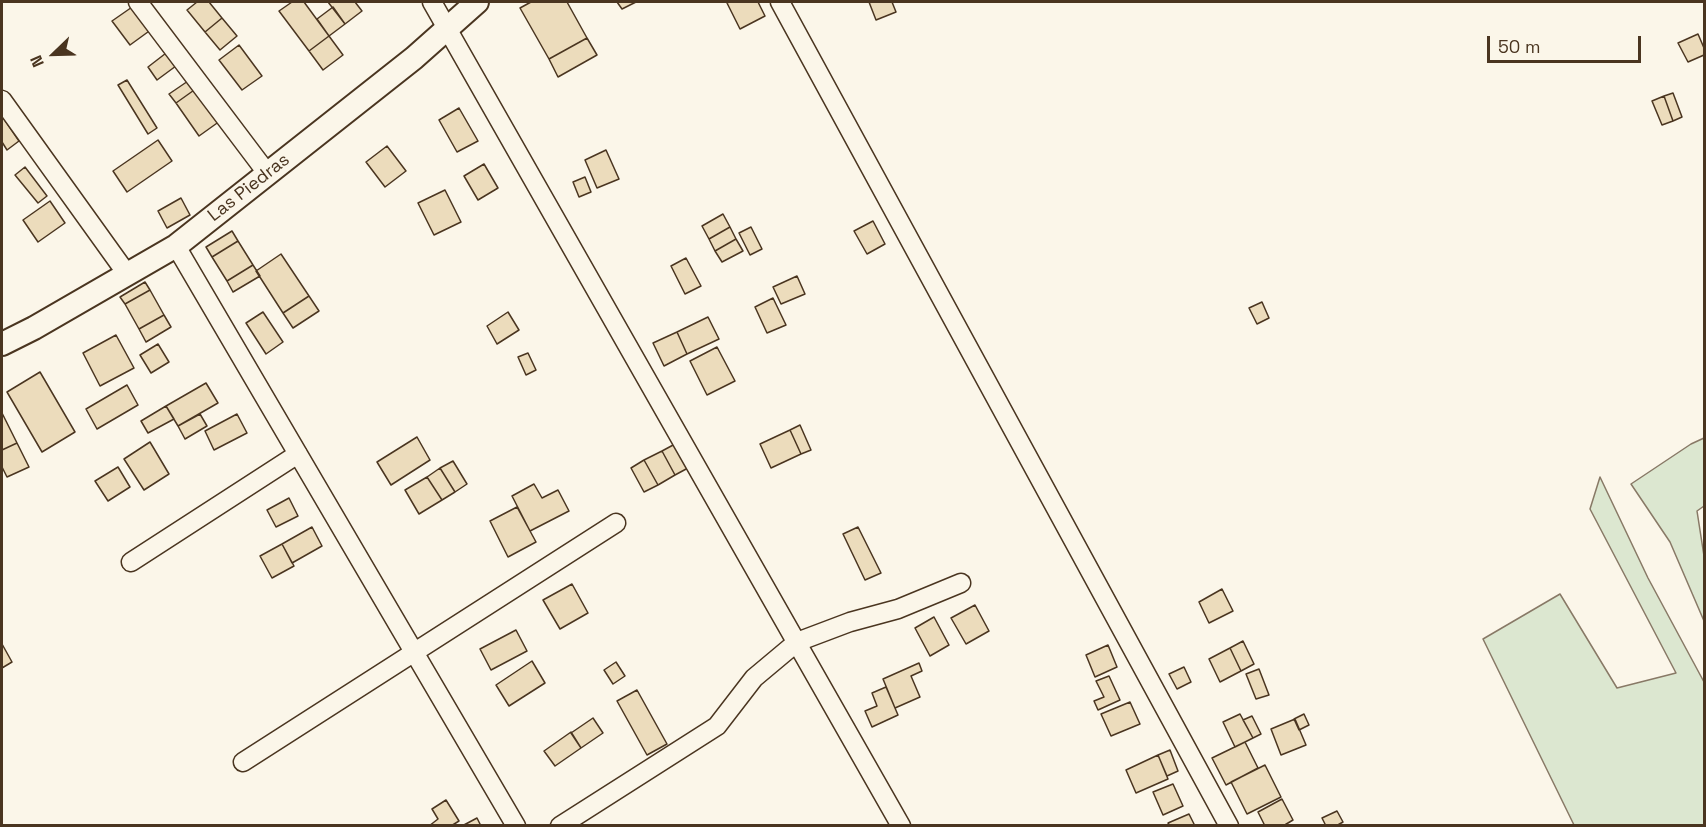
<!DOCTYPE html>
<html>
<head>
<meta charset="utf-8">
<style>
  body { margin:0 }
  #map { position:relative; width:1706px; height:827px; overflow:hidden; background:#fbf6e9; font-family:"Space Grotesk",sans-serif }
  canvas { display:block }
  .frame { position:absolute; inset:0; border:3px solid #4a3520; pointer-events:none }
  .north { position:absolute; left:24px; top:24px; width:60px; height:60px; -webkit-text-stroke:4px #fbf6e9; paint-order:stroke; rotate:247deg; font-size:16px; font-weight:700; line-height:24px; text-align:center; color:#4a3520 }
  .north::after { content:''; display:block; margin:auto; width:21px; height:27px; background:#4a3520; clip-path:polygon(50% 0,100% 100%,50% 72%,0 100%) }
  .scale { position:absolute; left:1487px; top:36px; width:154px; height:27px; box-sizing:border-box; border:3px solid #4a3520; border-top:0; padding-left:8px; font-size:18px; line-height:21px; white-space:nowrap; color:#4a3520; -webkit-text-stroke:4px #fbf6e9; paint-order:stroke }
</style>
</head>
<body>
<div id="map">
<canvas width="1706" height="827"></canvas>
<div class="frame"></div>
<div class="north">N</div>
<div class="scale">50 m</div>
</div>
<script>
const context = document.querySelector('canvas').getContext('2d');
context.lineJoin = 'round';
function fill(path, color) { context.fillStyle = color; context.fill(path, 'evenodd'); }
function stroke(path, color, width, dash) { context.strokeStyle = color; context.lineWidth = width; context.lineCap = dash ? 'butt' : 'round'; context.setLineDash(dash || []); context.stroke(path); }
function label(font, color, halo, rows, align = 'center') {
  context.font = font + ' "Space Grotesk",sans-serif'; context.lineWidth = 4.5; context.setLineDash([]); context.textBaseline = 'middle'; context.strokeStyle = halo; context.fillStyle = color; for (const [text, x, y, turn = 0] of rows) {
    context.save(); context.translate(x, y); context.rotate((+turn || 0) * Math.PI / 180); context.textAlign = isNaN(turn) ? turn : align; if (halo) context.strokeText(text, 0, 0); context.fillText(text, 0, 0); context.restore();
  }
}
const green = new Path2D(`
  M1704,438V506L1697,511L1704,556V621L1670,542L1631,484L1691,444Z
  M1600,477L1648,578L1704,682V825H1574L1483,639L1560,594L1617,688L1676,673L1590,509Z`);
fill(green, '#dce7d0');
stroke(green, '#887966', 1.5);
const building = new Path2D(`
  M197,2H209L222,18L205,32L187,10Z
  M292,2H304L329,36L309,51L279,11Z
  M328,2H355L362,11L345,24Z
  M531,2H567L587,38L549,59L520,8Z
  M617,2H636L622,9Z
  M729,2H758L765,16L740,29L727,3Z
  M869,2H892L896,12L876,20Z
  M135,5L152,29L130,45L112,21Z
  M333,7L345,24L329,36L317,19Z
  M222,18L237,36L220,50L205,32Z
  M1698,34L1704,48V55L1688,62L1678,43Z
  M329,36L343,55L323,70L309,51Z
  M587,38L597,55L558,77L549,59Z
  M239,45L262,76L242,90L219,60Z
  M170,50L180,63L157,80L148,67Z
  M191,79L197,88L176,103L169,94Z
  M127,80L157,128L148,134L118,85Z
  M197,88L220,121L199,136L176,103Z
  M1673,93L1682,117L1673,121L1664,96Z
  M1664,96L1673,121L1662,125L1652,101Z
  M459,108L478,141L457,152L439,120Z
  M2,116L19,141L7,150L2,142Z
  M158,140L172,161L127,192L113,171Z
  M387,146L406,171L385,187L366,162Z
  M606,150L619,179L597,188L585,160Z
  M484,164L498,188L478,200L464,176Z
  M25,167L47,196L38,203L15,175Z
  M585,177L591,192L579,197L573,182Z
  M445,190L461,222L434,235L418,203Z
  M181,198L190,215L167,228L158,211Z
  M50,201L65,223L38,242L23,220Z
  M723,214L730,227L709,239L702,226Z
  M873,221L885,244L867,254L854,231Z
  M730,227L736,239L715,251L709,239Z
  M751,227L762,249L750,255L739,233Z
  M232,231L238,241L212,257L206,247Z
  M736,239L743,251L722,262L715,251Z
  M238,241L253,265L227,281L212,257Z
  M281,254L309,296L283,313L256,271Z
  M686,258L701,286L685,294L671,266Z
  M253,265L260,276L233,292L227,281Z
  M797,276L805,294L781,304L773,287Z
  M145,282L150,290L125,304L120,297Z
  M150,290L164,315L139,329L125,304Z
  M309,296L319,311L293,328L283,313Z
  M773,298L786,325L767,333L755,307Z
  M1262,302L1269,318L1257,324L1249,308Z
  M263,312L283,342L266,354L246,323Z
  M508,312L519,330L497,344L487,326Z
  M164,315L171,327L146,342L139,329Z
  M708,317L719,339L687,354L677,332Z
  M677,332L687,354L664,366L653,343Z
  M116,335L134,368L100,386L83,353Z
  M158,344L169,362L151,373L140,355Z
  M717,347L735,381L707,395L690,361Z
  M528,353L536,370L526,375L518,357Z
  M40,372L75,432L42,452L7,392Z
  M206,383L218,403L178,426L166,406Z
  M127,385L138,405L97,429L86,409Z
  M166,406L174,419L148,433L141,421Z
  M2,413L17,443L2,450Z
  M200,414L207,426L185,439L178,426Z
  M237,414L247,433L214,450L205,431Z
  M800,425L811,450L801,454L790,430Z
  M790,430L801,454L771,468L760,444Z
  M417,437L430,460L391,485L377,462Z
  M150,442L169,474L144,490L124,459Z
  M17,443L29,467L7,477L2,467V450Z
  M675,444L688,468L675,475L662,451Z
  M662,451L675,475L658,485L644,460Z
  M644,460L658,485L644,492L631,468Z
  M453,461L467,484L455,492L440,468Z
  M118,467L130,487L108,501L95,481Z
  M440,468L455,492L442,500L427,477Z
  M427,477L442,500L419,514L405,490Z
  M534,484L542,498L558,490L569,511L530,531L512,496Z
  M289,498L298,516L276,527L267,510Z
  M517,507L536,542L508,557L490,521Z
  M312,527L322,546L292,563L282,544Z
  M858,527L881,573L865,580L843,534Z
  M282,544L294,566L272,578L260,556Z
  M572,584L588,613L560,629L543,600Z
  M1222,589L1233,611L1209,623L1199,602Z
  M975,605L989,631L966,644L951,618Z
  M934,617L949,645L930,656L915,628Z
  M516,630L527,651L491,670L480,649Z
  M1243,641L1254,664L1241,671L1230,648Z
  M2,644L12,662L2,668Z
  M1108,645L1117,667L1095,677L1086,655Z
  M1230,648L1241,671L1220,682L1209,659Z
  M532,661L545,683L509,706L496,685Z
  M616,662L625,676L613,684L604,670Z
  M919,663L922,671L911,676L920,697L895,708L883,679Z
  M1184,667L1191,682L1177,689L1169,674Z
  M1259,669L1269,695L1256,699L1246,674Z
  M1109,676L1120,700L1098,710L1094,701L1104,697L1096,681Z
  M886,687L898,715L872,727L865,711L877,706L872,693Z
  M637,690L667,744L647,755L617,701Z
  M1130,702L1140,724L1111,736L1101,714Z
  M1240,714L1253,738L1235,747L1223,722Z
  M1304,714L1309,725L1299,730L1294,719Z
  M1252,716L1261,734L1253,738L1243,720Z
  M593,718L603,733L581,748L571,733Z
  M1295,719L1306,745L1281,755L1271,729Z
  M571,732L581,748L555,766L544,751Z
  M1245,742L1258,768L1226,785L1212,758Z
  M1170,750L1178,771L1167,776L1158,755Z
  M1158,755L1168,779L1136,793L1126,770Z
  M1265,765L1281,797L1247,814L1231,782Z
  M1173,784L1183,806L1163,815L1153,792Z
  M1282,799L1293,820L1283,826H1265L1258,812Z
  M446,800L459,821L451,826H429L438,819L432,809Z
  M1337,811L1343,822L1336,826H1326L1322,818Z
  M1189,814L1195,826H1170L1168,823Z
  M477,818L481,826H462Z`);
fill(building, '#ecdcbc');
stroke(building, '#4a3520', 1.5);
const minor = new Path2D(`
  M138,2L267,173
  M432,2L901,826
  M780,2L1229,826
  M2,100L127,274
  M176,246L516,826
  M131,562L298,454
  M243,762L616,523
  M560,826L717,726L754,678L797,642L850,622L898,609L961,583`);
const tertiary = new Path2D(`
  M2,344L34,328L176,246L414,58L477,2`);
stroke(minor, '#4a3520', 21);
stroke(tertiary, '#4a3520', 26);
stroke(minor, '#fbf6e9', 18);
stroke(tertiary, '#fbf6e9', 22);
label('18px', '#4a3520', '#fbf6e9', [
  ["Las Piedras",249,188,-38]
]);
</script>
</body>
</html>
